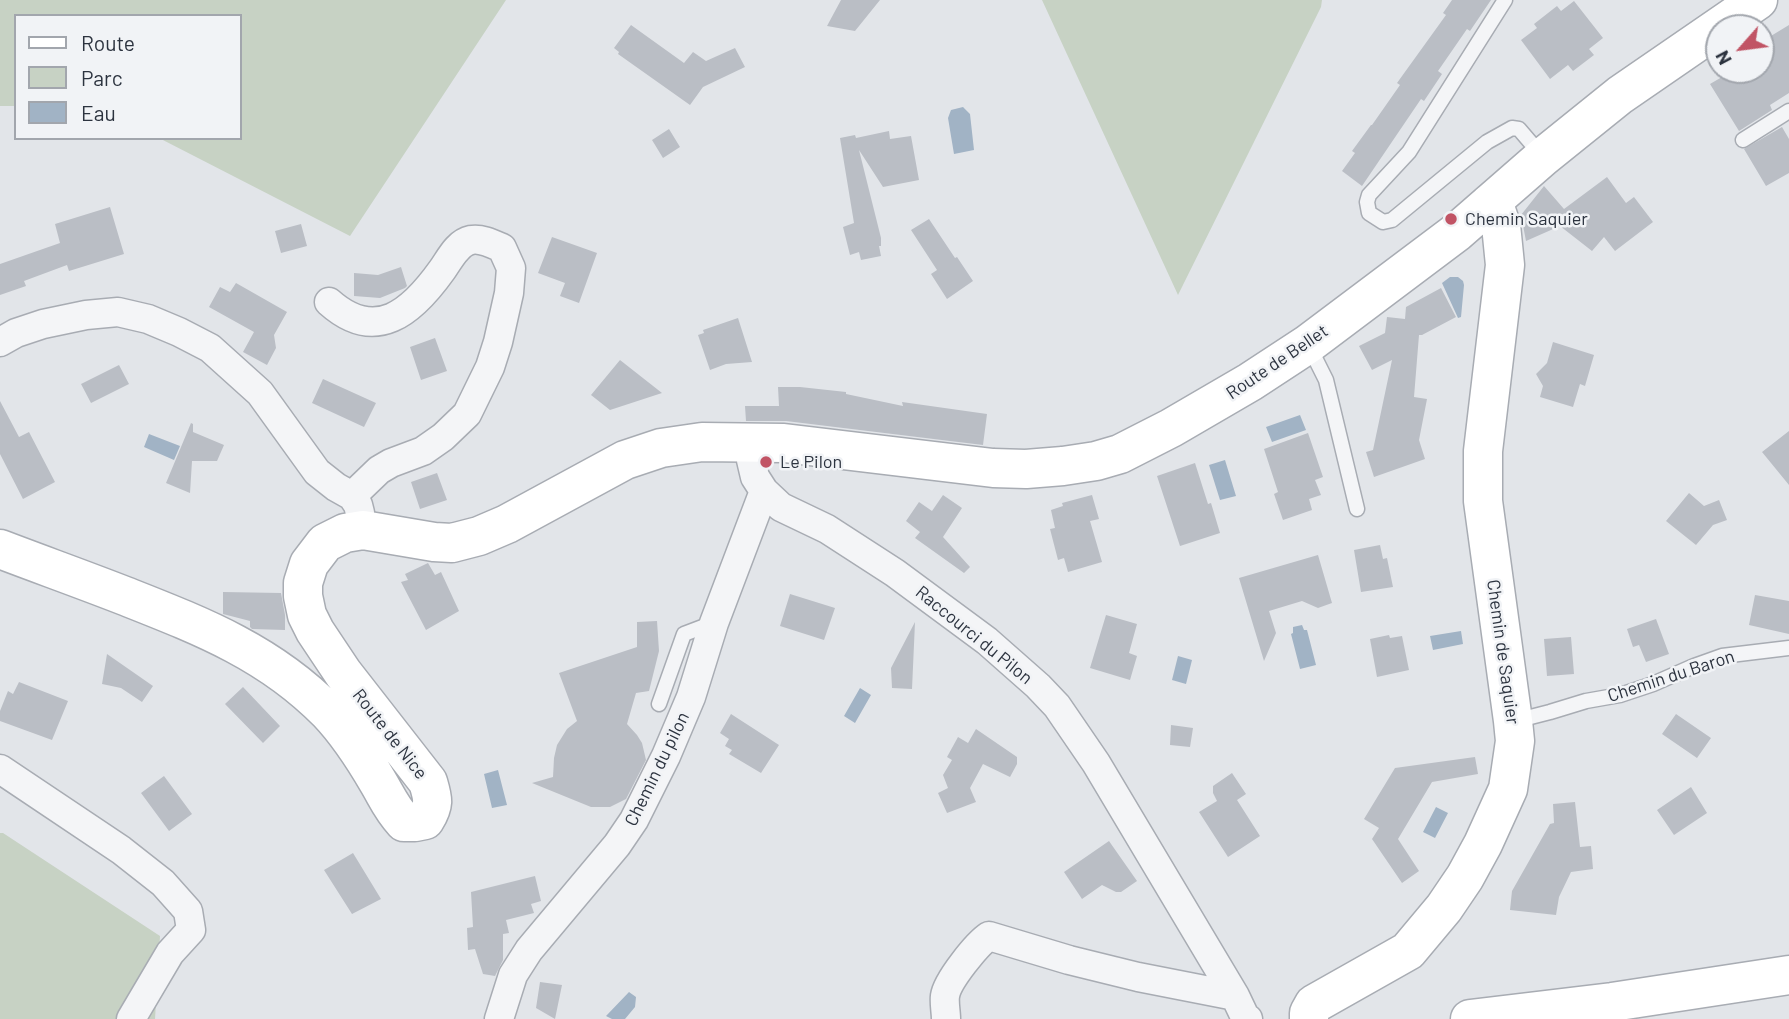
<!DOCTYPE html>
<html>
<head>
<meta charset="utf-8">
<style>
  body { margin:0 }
  #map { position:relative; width:1789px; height:1019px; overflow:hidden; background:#e2e5e9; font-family:Barlow,sans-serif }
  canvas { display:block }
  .legend { position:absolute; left:14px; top:14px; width:228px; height:126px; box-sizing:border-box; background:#f1f3f6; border:2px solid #a2a6ad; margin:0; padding:9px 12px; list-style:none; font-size:21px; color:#2c333f }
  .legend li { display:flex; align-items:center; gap:14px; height:35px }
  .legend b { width:35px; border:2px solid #a2a6ad }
  .north { position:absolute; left:1705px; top:14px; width:70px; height:70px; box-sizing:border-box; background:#f1f3f6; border:2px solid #a2a6ad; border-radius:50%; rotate:242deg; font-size:19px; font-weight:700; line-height:28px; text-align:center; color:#2c333f }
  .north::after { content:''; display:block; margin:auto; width:24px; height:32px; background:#c15465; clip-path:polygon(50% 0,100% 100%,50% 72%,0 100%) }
</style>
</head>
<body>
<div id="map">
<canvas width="1789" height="1019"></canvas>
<ul class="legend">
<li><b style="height:9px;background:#fff"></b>Route</li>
<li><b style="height:19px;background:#c7d2c4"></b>Parc</li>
<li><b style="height:19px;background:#a1b3c5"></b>Eau</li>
</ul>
<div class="north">N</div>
</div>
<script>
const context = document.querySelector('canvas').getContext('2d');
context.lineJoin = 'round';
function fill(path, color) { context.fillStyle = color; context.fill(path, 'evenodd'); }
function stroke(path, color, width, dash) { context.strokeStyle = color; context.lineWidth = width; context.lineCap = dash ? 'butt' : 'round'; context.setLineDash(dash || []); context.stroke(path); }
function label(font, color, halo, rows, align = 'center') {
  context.font = font + ' Barlow,sans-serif'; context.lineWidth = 5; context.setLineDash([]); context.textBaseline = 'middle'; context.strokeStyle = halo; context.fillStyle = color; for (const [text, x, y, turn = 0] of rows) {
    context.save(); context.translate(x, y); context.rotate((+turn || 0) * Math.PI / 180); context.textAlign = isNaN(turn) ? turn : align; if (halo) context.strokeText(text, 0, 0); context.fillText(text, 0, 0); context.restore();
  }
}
fill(new Path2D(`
  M0,0H506L350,236L159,138H240V16H16V106H0Z
  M1042,0H1322L1321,7L1178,295Z
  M0,833H3L160,936L155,1019H0Z`), '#c7d2c4');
fill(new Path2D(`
  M963,107L970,114L974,150L954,154L948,118L951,110Z
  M1450,277H1458L1463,281L1464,285L1461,317L1458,318L1442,283Z
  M1300,415L1306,430L1272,442L1266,427Z
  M149,434L180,446L174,460L144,447Z
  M1225,460L1236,496L1220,500L1209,465Z
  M1302,625L1304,630H1307L1316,665L1300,669L1291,634L1293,633V627Z
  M1461,631L1463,644L1433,650L1430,636Z
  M1178,656L1192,660L1186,684L1172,680Z
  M860,688L871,695L855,723L844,716Z
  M498,770L507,805L492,808L484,774Z
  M1436,807L1448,813L1435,838L1423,832Z
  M629,992L636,997L635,1007L625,1019H612L606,1016Z`), '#a1b3c5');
fill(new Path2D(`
  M841,0H880L855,31L827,26Z
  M1452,0H1491L1470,31L1467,29L1438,71L1442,74L1424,101L1421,99L1362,186L1342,171L1355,153L1352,151L1371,125H1372L1400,85L1397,83L1446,15L1443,13Z
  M1574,1L1603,38L1589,49L1594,55L1573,71L1568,65L1550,79L1521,40L1537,28L1534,24L1557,6L1561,11Z
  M631,25L684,63L693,52L706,61L735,48L745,67L703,87L690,105L618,54L619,52L614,48Z
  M1789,25V93L1770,105L1772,110L1739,131L1710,84L1734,70H1761V42Z
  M1782,127L1789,139V173L1766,186L1744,149Z
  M669,129L680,147L663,158L652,140Z
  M889,131L890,139L911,136L919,180L883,187L859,150L881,238V246H879L881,256L861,260L859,252L850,255L843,227L854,223L840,138L855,135L856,138Z
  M1607,177L1626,203L1634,197L1653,222L1615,251L1604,237L1592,251L1560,226L1526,241L1521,215L1544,186L1564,209Z
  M110,207L124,254L69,271L67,265L24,281L26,286L0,295V264L60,243L55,224Z
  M929,219L955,258L957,257L973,281L947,299L931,274L937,270L911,230Z
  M301,224L307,246L281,253L275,231Z
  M552,237L597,253L579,303L560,296L565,283L538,273Z
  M401,267L407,286L405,288L380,298L354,296V273L378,275Z
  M236,283L287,312L274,335L276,348L267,365L243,352L254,332L209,307L220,287L230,292Z
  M1441,288L1456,317L1422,335H1419L1414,397L1427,399L1419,440L1425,459L1374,477L1366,452L1373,450L1392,360L1372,370L1359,346L1385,333L1387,317L1405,319L1406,307Z
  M738,318L752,362L726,364L710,370L698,335L704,333L703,330Z
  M435,338L447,371L421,380L410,347Z
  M1553,342L1594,355L1585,386L1580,384L1573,407L1540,397L1543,386L1536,374L1547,363Z
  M620,360L662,393L610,410L591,395Z
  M119,365L129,384L91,403L81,384Z
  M323,379L376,403L364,427L312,403Z
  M778,387H800L846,392V394L903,406L902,402L987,414L983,445L786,421H746L745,406H779Z
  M0,401L19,437L29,432L55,482L23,499L0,454Z
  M191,423L193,424V432L224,445L217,461H192L190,493L166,483Z
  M1789,431V485L1762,452Z
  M1308,433L1323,477L1315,480L1321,495L1309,499L1312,510L1283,520L1274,494L1278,492L1264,449Z
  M1195,463L1208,504L1211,503L1220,533L1180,546L1157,476Z
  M437,473L447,500L420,509L411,482Z
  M1689,493L1704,506L1719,500L1727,520L1713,525L1696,545L1666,521Z
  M943,495L962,508L943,537L970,567L964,573L915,538L920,532L906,521L919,502L932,511Z
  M1092,495L1099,519L1090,521L1102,562L1068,572L1064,558L1058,560L1050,529L1055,528L1051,510L1063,506L1062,503Z
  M1380,545L1383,559L1387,558L1393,587L1361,592L1354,550Z
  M1318,555L1332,603L1318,608L1302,601L1269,611L1276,633L1264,661L1239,578Z
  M428,563L435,575L441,572L459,611L426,630L401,582L408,580L405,574Z
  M223,592L281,593L285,615V630L252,629L250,627V621L223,614Z
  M790,594L835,608L824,640L780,626Z
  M1755,595L1789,601V634L1749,625Z
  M1106,615L1137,624L1129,653L1137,656L1130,680L1090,668Z
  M1656,619L1669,654L1646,662L1639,645L1633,647L1627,629Z
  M657,621L659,651L649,691L636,693L627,724L637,735L642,743L646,760L626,799L610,807H591L532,783L553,777L554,758L557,745L567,729L577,721L559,673L637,647V622Z
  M915,622L912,689L892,688L891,668Z
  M1389,635L1390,638L1402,636L1409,670L1377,677L1370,639Z
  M1571,637L1574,674L1547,676L1544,639Z
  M107,654L153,686L142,702L121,688L102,684Z
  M19,682L68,701L52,740L0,721V711L8,691L13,694Z
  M243,687L280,726L263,743L225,704Z
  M731,714L779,745L761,773L729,754L732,750L725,746L729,739L720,733Z
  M1676,714L1711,738L1697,758L1662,734Z
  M1171,725L1193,728L1190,747L1170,745Z
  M976,729L1017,757V764L1010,777L983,764L970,788L976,802L947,813L938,793L948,788L943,775L952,760L947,757L958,737L968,743Z
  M1475,757L1478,774L1432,782L1398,839L1419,871L1402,883L1372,839L1379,828L1364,819L1395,768Z
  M1232,773L1246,794L1237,800L1260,836L1228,857L1199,812L1217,801L1213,793V786Z
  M164,776L192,814L169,831L141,793Z
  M1691,787L1707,813L1674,835L1657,810Z
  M1575,802L1580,847L1591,846L1593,869L1571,872L1559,897L1556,915L1510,910L1512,891L1550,824L1554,823L1553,804Z
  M1109,841L1137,881L1121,892H1116L1102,885L1082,899L1064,872Z
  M353,853L381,899L352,914L324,870Z
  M535,876L541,901L531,904L534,913L506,920L509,933L503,934V960L495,976L483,974L475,949L468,950L467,928L473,927L471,892Z
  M540,982L562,985L555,1019L536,1008Z`), '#babec5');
const lane = new Path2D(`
  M1505,0L1409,152L1369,195L1367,202L1369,213L1383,222L1392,220L1487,142L1512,128L1519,129L1543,157
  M1743,140L1789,111
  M1309,346L1326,380L1357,509
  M659,704L684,634L713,623
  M1515,721L1550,712L1586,701L1620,695L1653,684L1694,666L1722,656L1789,648`);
const street = new Path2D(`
  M329,302C376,344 412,312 442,270C450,259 457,243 471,240C481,238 493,244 502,248L511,268L509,293L498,342L490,367L467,414L443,437L423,451L391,463L379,470L352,496
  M0,342L16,333L43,324L86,315L118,312L148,319L179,332L210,348L260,393L317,472L336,487L352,496L358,505L360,513
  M750,442L751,460L755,477L764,491L781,507L827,529L895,573L987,641L1038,686L1057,706L1096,763L1235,996L1245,1017L1248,1019
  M0,769L121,850L163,883L188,911L191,930L170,953L131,1019
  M499,1019L513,975L529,950L617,845L634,820L666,756L691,697L714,623L764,491
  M946,1019C946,1012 944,1003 945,996C947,981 977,944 989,936L1069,960L1138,977L1235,996`);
const secondary = new Path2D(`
  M0,549C42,565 84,580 125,596C201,626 269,652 328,712C347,732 364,758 378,782C387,797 391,808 404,822H415L425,820C435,804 433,799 428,782L343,673L315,631L307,615L303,596V583L309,564L325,543L345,533L363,530L434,542L452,543L479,536L507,524L625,460L661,448L702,442L784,443L993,468L1026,469L1063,466L1096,461L1120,454L1171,428L1250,382L1308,344L1457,232L1543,157L1620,95L1758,0
  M1309,1019V1013L1314,1004L1408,951L1444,908L1465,877L1483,844L1508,789L1515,741L1513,721L1483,501V451L1505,265L1501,225L1497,213L1490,203
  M1470,1019L1612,1002L1789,975`);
stroke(lane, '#a8acb3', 17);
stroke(street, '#a8acb3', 31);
stroke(secondary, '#a8acb3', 41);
stroke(lane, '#f4f5f7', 14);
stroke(street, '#f4f5f7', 28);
stroke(secondary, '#fff', 38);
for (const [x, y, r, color] of [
  [1451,219,7,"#c15465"],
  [766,462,7,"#c15465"]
]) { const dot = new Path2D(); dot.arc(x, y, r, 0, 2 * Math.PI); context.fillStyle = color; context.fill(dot); stroke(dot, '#f1f3f6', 2.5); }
label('18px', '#2c333f', '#f1f3f6', [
  ["Chemin Saquier",1465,219],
  ["Le Pilon",780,462]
], 'left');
label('18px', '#2c333f', '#f1f3f6', [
  ["Route de Bellet",1277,362,-34],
  ["Raccourci du Pilon",974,635,39],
  ["Chemin de Saquier",1503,652,82],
  ["Chemin du Baron",1671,676,-18],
  ["Route de Nice",390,734,52],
  ["Chemin du pilon",657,769,-64]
]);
</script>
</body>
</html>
